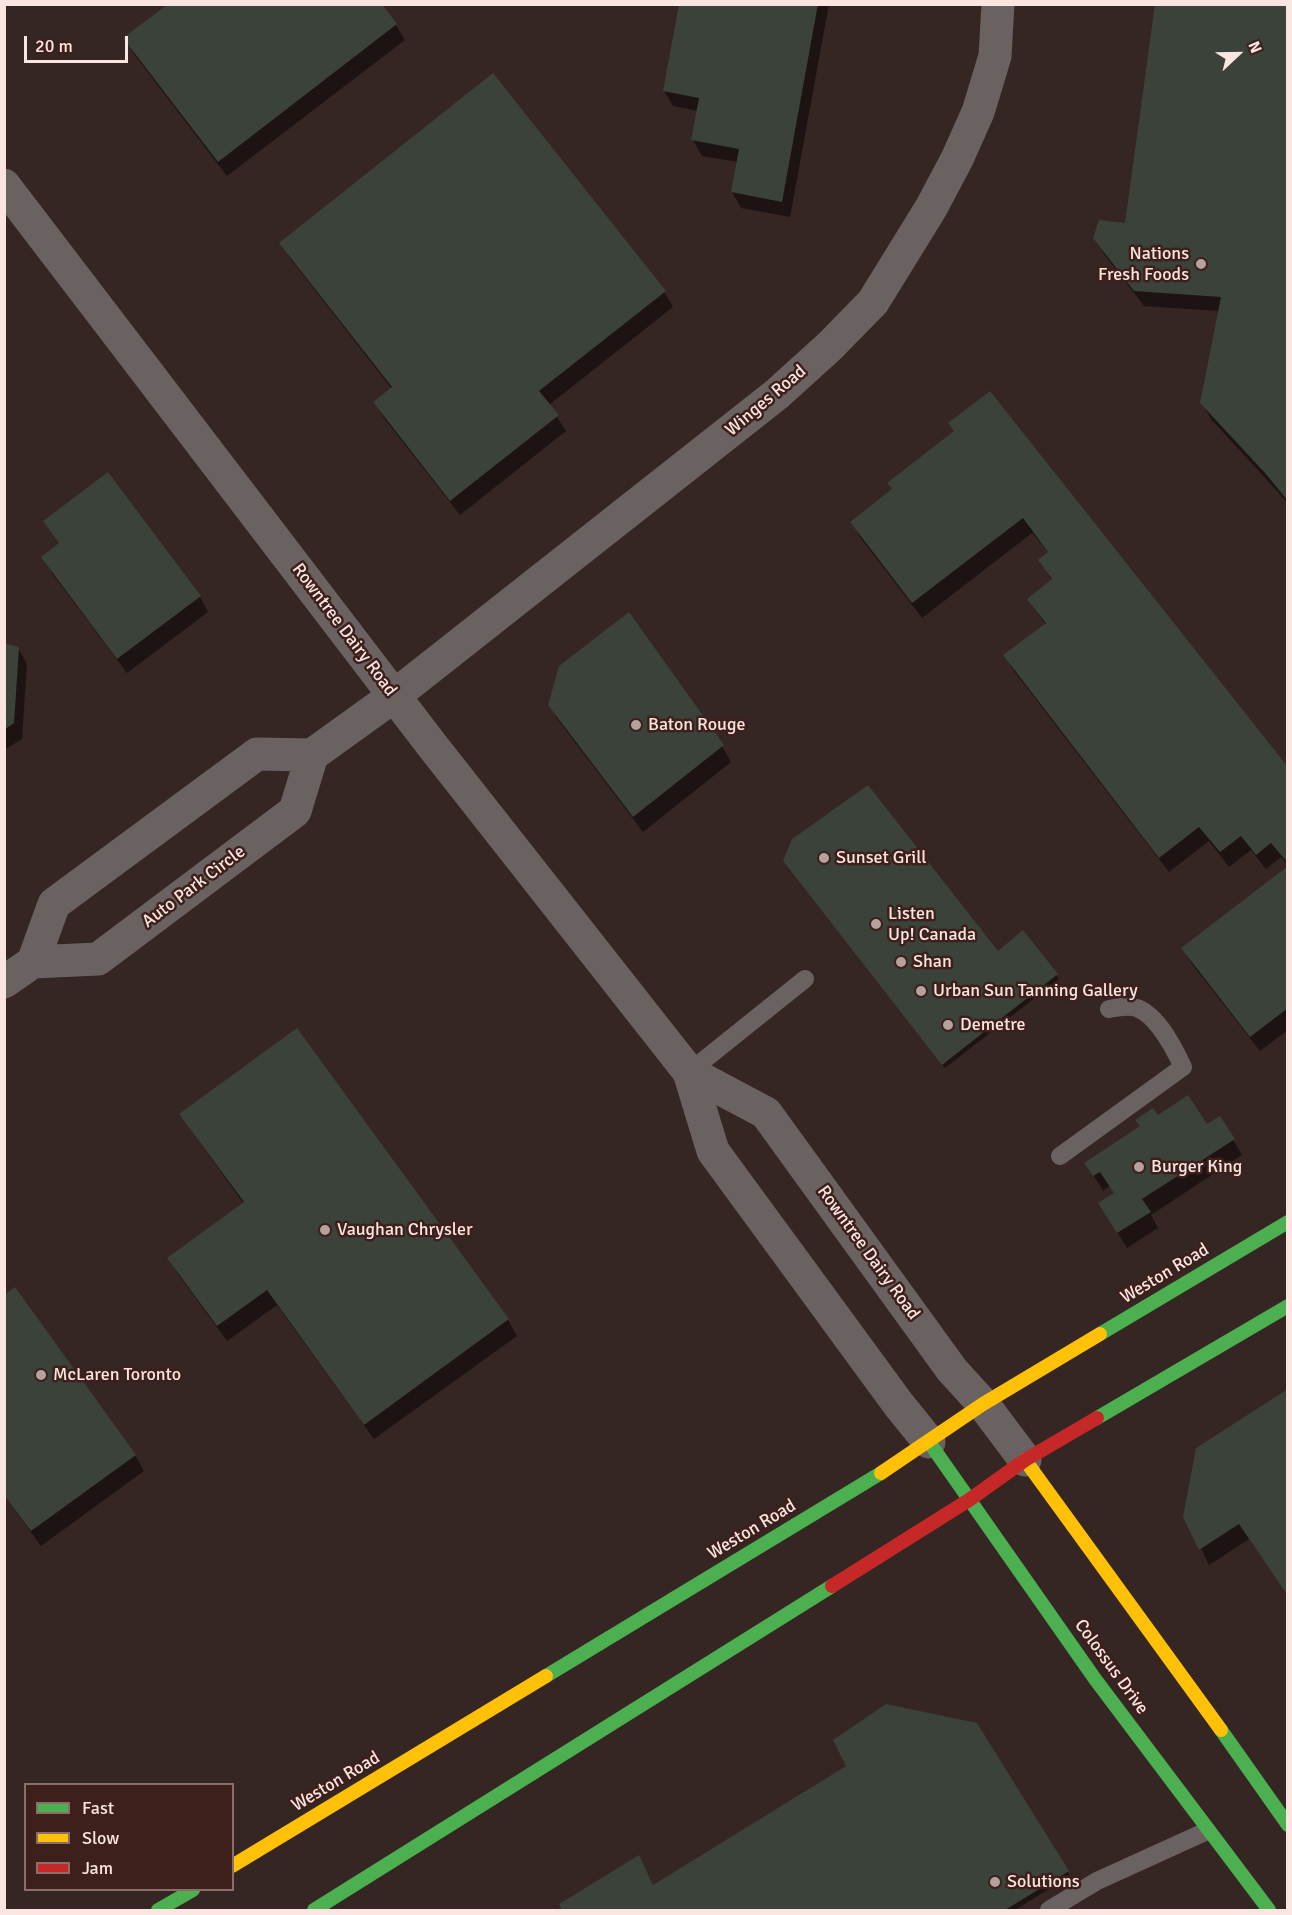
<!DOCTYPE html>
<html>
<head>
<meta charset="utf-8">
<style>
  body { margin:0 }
  #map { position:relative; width:1292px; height:1915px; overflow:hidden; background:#352523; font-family:Signika,sans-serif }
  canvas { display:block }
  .frame { position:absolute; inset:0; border:6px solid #fae5e1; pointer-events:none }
  .legend { position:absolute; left:24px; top:1783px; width:210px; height:108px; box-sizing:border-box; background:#3d1f1b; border:2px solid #896e6a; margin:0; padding:8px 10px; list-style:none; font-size:18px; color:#fae5e1 }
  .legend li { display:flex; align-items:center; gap:12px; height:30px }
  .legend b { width:30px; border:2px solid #896e6a }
  .north { position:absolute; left:1208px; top:24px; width:60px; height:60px; -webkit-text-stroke:4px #3d1f1b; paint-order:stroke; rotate:68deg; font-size:16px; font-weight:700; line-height:24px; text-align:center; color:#fae5e1 }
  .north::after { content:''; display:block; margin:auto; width:21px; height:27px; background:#fae5e1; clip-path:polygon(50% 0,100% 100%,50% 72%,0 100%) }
  .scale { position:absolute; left:24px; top:36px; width:104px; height:27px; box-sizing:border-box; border:3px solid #fae5e1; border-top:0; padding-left:8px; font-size:18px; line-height:21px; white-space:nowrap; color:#fae5e1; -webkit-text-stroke:4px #3d1f1b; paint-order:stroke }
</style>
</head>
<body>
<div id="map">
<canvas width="1292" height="1915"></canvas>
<div class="frame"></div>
<ul class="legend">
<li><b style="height:8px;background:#4caf50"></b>Fast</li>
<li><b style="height:8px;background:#ffc107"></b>Slow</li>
<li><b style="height:8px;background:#c62828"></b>Jam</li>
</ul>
<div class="north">N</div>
<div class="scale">20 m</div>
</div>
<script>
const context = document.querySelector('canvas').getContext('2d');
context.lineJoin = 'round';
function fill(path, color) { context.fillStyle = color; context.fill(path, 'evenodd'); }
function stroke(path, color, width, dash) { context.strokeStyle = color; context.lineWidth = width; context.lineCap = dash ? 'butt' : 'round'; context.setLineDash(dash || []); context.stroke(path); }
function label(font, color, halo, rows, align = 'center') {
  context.font = font + ' Signika,sans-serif'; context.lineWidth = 5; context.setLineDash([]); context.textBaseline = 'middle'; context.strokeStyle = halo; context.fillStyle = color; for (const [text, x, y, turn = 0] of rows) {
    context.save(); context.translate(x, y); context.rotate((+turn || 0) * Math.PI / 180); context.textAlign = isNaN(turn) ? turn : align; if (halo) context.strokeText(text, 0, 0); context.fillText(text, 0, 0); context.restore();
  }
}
fill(new Path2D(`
  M380,4L396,25L405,40L227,176L134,54L125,39Z
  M680,4H829L790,217L741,208L732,192L738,162L702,156L693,140L698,111L673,106L664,91Z
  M1288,4V503L1211,419L1202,403L1219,311L1144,306L1104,254L1095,238L1126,224Z
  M281,243L664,292L673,307L549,405L566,431L460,515L384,418L375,402L392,389L290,258Z
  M955,432L1288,770V865L1281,857L1266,869L1251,850L1229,867L1209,841L1169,872L1014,671L1005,656L1046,625L1029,599L1052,581L1040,560L1049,553L1032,533L922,618L860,537L852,522L893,490Z
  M45,521L200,597L208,612L127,673L52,573L43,557L60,545Z
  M628,614L722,746L731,762L643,832L559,721L549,705Z
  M4,645L18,648L27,664L22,739L4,750Z
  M787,866L998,953L1056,975L1059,979L945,1068Z
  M1288,868V1030L1260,1051L1192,964L1183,948Z
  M296,1030L508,1320L517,1336L374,1439L277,1305L227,1341L178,1274L169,1259L244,1204L190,1129L181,1114Z
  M1157,1117L1207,1126L1233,1140L1242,1155L1151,1215L1158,1228L1127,1248L1109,1219L1115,1194L1110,1186L1103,1191L1086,1163Z
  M1288,1391V1595L1249,1539L1209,1565L1185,1516Z
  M135,1455L144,1471L41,1546L4,1495Z
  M976,1725L1070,1876L1015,1910H563L561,1905L653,1886Z`), '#0007');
fill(new Path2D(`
  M168,4H382L397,24L218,162L123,38Z
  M679,4H818L782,202L731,192L739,149L691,140L699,98L663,91Z
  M1155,4H1288V501L1265,473L1200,403L1221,297L1134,291L1093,238L1099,220L1125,223Z
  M493,73L666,291L539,391L559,415L450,501L373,402L392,387L279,243Z
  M990,391L1288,767V863L1271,843L1256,855L1241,836L1220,852L1199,827L1159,858L1003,655L1046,623L1027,599L1052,579L1038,560L1048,552L1023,518L912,603L850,522L892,489L887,483L954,431L948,423Z
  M108,472L201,596L117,659L41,557L59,543L43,521Z
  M629,612L724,745L633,817L548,705L559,666Z
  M4,643L19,647L14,723L4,730Z
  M868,785L998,951L1023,930L1058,974L942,1065L783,861L792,839Z
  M1288,866V1008L1250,1037L1181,948Z
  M297,1028L509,1319L364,1425L267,1290L217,1326L167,1258L244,1202L179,1114Z
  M1188,1095L1207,1124L1220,1116L1235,1139L1142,1199L1151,1212L1117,1233L1098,1203L1114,1193L1100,1172L1093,1176L1084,1163L1140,1126L1135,1120L1153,1108L1158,1115Z
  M15,1287L136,1455L31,1531L4,1495V1295Z
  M1288,1389V1596L1239,1524L1199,1550L1183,1517L1196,1448Z
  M886,1704L977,1723L1069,1871L1005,1910H562L559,1904L639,1855L653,1885L846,1766L833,1740Z`), '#3a423a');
stroke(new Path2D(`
  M689,1072L805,979
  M1060,1156L1183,1067C1174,1048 1158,1016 1137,1008C1128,1005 1119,1007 1109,1009
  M1049,1910L1097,1881L1207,1831`), '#6a6261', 18);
stroke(new Path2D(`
  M4,185L431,744L689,1072L713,1151L899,1405L929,1442
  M33,962L54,904L81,884L257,754L312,755L394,696L446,655L777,394L830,346L873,302L931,208L957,159L978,112L995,56L998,4
  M4,982L33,962L98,959L295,811L312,755
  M689,1072L766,1113L952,1370L983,1404L1025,1460`), '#6a6261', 33);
stroke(new Path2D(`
  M1100,1334L1288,1222
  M1097,1418L1288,1306
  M929,1442L1095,1679L1269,1910
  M546,1676L881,1473
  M1221,1730L1288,1825
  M158,1910L193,1890
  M314,1910L832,1586`), '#4caf50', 14);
stroke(new Path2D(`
  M1025,1460L1221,1730
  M881,1473L983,1404L1100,1334
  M232,1866L546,1676`), '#ffc107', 14);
stroke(new Path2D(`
  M832,1586L969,1500L1025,1460L1097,1418`), '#c62828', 14);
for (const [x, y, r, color] of [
  [1201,264,6,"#b5a29e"],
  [636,725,6,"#b5a29e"],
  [824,858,6,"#b5a29e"],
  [876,924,6,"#b5a29e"],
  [901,962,6,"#b5a29e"],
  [921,991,6,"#b5a29e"],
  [948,1025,6,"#b5a29e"],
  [1139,1167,6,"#b5a29e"],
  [325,1230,6,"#b5a29e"],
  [41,1375,6,"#b5a29e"],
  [995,1882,6,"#b5a29e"]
]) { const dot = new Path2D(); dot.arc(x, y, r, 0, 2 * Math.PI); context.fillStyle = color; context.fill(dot); stroke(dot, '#3d1f1b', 2); }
label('18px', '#fae5e1', '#3d1f1b', [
  ["Nations",1189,254,"right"],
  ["Fresh Foods",1189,275,"right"],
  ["Baton Rouge",648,725],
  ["Sunset Grill",836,858],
  ["Listen",888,914],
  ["Up! Canada",888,935],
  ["Shan",913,962],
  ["Urban Sun Tanning Gallery",933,991],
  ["Demetre",960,1025],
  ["Burger King",1151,1167],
  ["Vaughan Chrysler",337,1230],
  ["McLaren Toronto",53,1375],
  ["Solutions",1007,1882]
], 'left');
label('18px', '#fae5e1', '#3d1f1b', [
  ["Winges Road",766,401,-40],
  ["Rowntree Dairy Road",344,630,53],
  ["Auto Park Circle",194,887,-37],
  ["Rowntree Dairy Road",868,1253,54],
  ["Weston Road",1165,1274,-31],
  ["Weston Road",752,1530,-31],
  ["Colossus Drive",1111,1667,54],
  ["Weston Road",336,1782,-31]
]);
</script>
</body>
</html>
